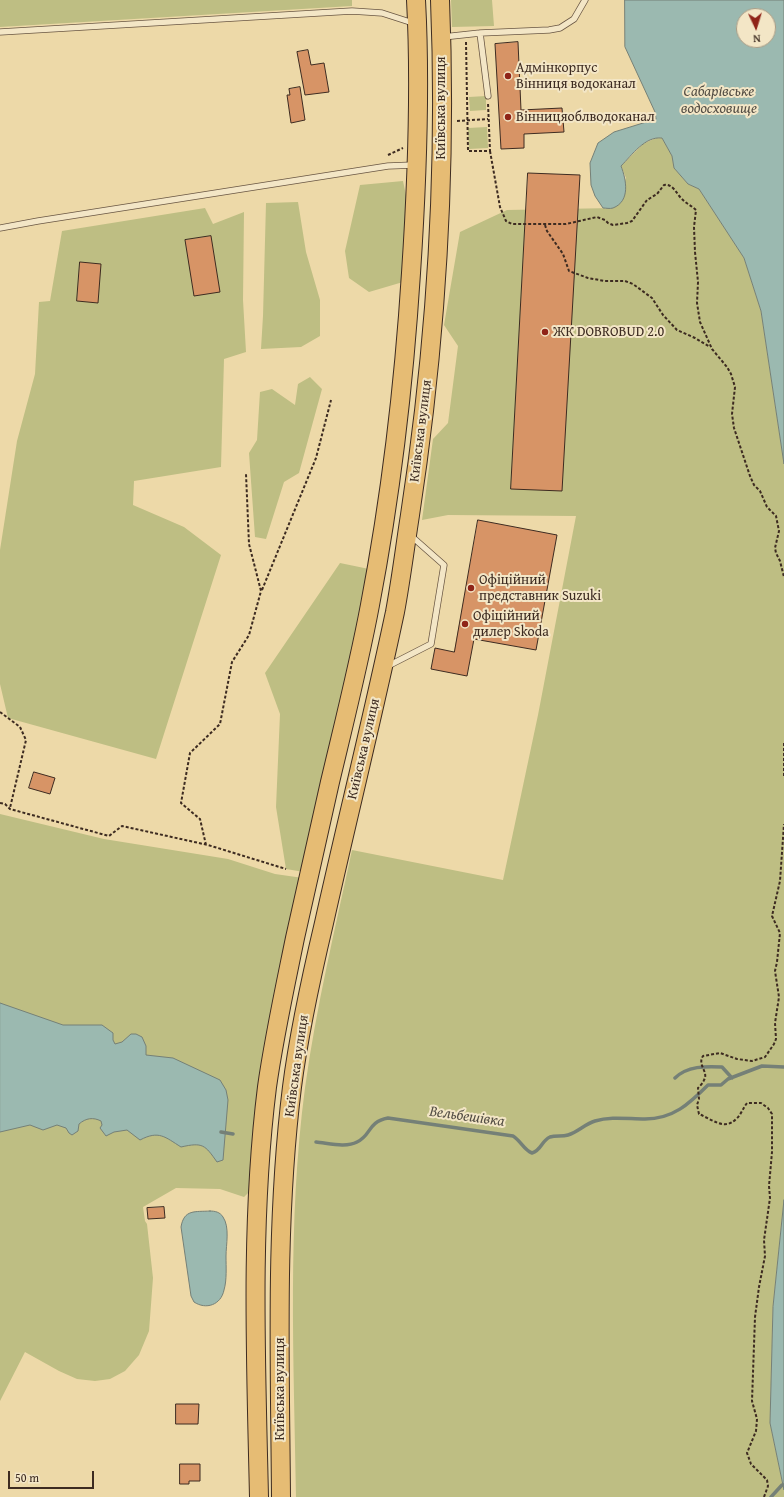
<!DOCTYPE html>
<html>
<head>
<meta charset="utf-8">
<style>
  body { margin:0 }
  #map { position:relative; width:784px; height:1497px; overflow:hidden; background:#edd9a8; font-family:"Gentium Book Plus",serif }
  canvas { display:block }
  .north { position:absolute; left:736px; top:8px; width:40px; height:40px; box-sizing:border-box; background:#f3e6c6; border:1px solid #aa9b84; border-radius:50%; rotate:176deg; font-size:11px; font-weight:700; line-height:16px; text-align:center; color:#3d2b21 }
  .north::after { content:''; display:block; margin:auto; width:14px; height:18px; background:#8f2418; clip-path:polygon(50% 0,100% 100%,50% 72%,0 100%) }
  .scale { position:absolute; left:8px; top:1471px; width:86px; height:18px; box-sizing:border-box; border:2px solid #3d2b21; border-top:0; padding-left:5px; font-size:12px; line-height:14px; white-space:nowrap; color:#3d2b21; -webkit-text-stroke:3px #f3e6c6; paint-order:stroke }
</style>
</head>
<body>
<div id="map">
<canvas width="784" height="1497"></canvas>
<div class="north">N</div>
<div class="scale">50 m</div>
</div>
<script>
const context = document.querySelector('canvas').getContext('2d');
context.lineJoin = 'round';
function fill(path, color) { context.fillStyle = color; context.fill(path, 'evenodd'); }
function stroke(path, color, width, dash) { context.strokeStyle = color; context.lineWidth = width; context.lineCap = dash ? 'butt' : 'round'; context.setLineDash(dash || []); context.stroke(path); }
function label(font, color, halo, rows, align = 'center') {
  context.font = font + ' "Gentium Book Plus",serif'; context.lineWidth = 4; context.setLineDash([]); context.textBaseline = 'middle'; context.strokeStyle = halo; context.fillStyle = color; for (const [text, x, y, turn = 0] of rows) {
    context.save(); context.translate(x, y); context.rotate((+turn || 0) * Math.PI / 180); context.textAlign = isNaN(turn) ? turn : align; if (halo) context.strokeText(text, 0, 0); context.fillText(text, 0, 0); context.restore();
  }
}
fill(new Path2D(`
  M0,0H352V6L0,27Z
  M451,0H492L494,26L452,27Z
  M486,96V110L470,111L469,97Z
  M487,127L488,148L469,149L468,128Z
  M656,138H662L672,156L674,168L688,184L699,189L744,258L761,311L784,464V1200L773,1307L770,1423L784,1490V1497H296C294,1361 287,1223 305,1088C316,1008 335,929 352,850L503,880L538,715L576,516L448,515L422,520L433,439L448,423L458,346L444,325L460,232L507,210L613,208L626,178L621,166L643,144Z
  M403,181L407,200L403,282L369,292L349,278L345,251L360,185Z
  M298,202L306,252L320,300V336L301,347L261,349L263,316L266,203Z
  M205,208L213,224L244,212L243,300L246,352L224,359L221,467L134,481L133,505L184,527L221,555L156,759L8,718L0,684V550L17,441L35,374L39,302L50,301L62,231Z
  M310,377L322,389L299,473L284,482L266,539L255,537L249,453L257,440L260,392L272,389L295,405L298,384Z
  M340,563L369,569L304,872L286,869L276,807L280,714L265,673Z
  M0,814L104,839L228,859L275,874L303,878L251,1190L244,1197L220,1189L176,1188L143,1207L145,1221L147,1224L153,1278L149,1331L139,1355L125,1371L110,1379L95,1381L77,1379L59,1371L25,1352L0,1401Z`), '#bebe83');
const water = new Path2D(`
  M625,0H784V464L761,311L744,258L699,189L688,184L674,168L672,156L662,138C645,136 632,155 621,166C626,179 631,201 613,208C610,209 606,208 603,208L595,196L591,185L590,163L598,143L614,132L656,119L655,112L625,47ZM744,16H768V40H744Z
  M0,1003L63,1025H102L113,1033V1040L115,1044L122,1042L131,1034H136L142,1037L146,1046V1055L173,1058L220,1080L226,1090L228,1100L223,1160L217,1162C205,1145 203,1142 181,1147C165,1137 159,1130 140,1140L127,1130L114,1132L106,1136L100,1128L102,1125L101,1121C93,1117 86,1118 79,1124L78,1131L72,1135L69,1133L66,1128L57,1125L43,1130L30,1125L0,1132Z
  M784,1200V1490L770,1423L773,1307Z
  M210,1211C215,1211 220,1212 223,1217C230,1227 226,1245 226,1256C226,1267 227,1280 224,1290C221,1305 206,1310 194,1302L191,1296L181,1227C184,1209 195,1212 210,1211Z`);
fill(water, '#9bb9b0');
stroke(water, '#758077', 1);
stroke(new Path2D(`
  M675,1078C687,1066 706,1066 722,1067L732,1078
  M221,1132L233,1134
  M316,1142C328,1143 346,1148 357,1142C372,1135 367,1122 388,1118L513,1136C521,1141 524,1150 532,1153C542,1150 541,1141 550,1137C556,1135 562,1137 568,1135C578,1132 585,1124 595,1121C611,1116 628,1119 645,1119C673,1119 689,1104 708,1085H721L728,1079L762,1066L784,1067
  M771,1497L782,1485H784`), '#758077', 3.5);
const building = new Path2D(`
  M518,42L521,110L562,108L564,132L524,134V148L501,149L495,44Z
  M308,50L311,65L324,63L329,92L305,95L297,52Z
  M300,87L305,120L291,123L287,95H290L289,89Z
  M528,173L580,175L562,491L511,489Z
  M211,236L220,292L194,296L185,240Z
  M80,262L101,264L98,303L77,301Z
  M478,520L557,535L536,650L474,639L467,676L431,669L435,648L454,652Z
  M34,772L55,778L50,794L29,788Z
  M164,1207L165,1218L148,1219L147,1208Z
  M176,1404H199L198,1424H176Z
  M180,1464H200V1481H189V1484H180Z`);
fill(building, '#d79466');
stroke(building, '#3d2b21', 1);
const lane = new Path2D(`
  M0,32L352,11L382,13L413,23
  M480,33L488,96
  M443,37L480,33L549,30L560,28L574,19L585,0
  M0,228L38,221L388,166L414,165
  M386,667L431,644L444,565L410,535`);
const primary = new Path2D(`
  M259,1497C256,1361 250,1223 267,1087C274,1037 285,987 295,938C307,886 318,834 330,782C344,723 359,664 370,605C391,495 404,384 411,273C417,183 421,91 416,0
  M281,1497C280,1361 275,1223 292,1087C299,1032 311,978 324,923C347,820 373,716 395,612C401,580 405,547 410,515C436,345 447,172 440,0`);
stroke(lane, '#695643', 7);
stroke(primary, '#3d2b21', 20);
stroke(new Path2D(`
  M466,42L468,151H490L488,103
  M457,121L488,119
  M490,151L500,207L506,221L512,224H566L597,217L605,220L608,223L613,225L627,223L632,221L647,200L657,194L664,185C673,183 677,195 683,200C687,204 692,206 696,210L694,227L695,252L698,282L697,303L700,322L712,349L727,367L731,374L735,387L732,414L734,428L750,476L754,485L760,491L767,507L776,516L779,531L775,548L776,553L780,561L784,577
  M388,155L403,148
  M545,225L547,231L563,254L569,271L588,278L605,281H625L633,284L652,298L663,315L677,330L695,338L710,347
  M262,590L316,458L331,400
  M0,712L20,727L26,740L10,808
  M784,743V778
  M0,803L5,804L10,809L109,836L122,826L208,845L286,869
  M206,845L200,819L181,803L190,753L220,724L232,662L249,635L261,591L249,544L246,474
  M764,1497L768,1486L767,1480L751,1464L747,1453L756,1431L757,1419L752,1401L755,1317L759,1287L765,1256L764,1240L770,1198L769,1186L772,1152V1114L768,1108L761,1103H747C743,1108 741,1115 736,1119C725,1131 711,1119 699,1114L697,1105L699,1099L698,1088C700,1086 703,1083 704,1080C709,1072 697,1065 703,1056L720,1053L737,1059L752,1061L765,1057L774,1044L776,1039L775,1023L779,997L775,971L777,962L780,933L772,916L780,881L784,824`), '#3d2b21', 2, [3, 2]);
stroke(lane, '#f3e6c6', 5.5);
stroke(primary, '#e6bc74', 18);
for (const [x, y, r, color] of [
  [508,76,4,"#8f2418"],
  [508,117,4,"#8f2418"],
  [545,332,4,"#8f2418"],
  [471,588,4,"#8f2418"],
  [465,624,4,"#8f2418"]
]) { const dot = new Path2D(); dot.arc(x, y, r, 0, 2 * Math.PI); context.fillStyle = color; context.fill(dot); stroke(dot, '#f3e6c6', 1.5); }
label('14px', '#3d2b21', '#f3e6c6', [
  ["Адмінкорпус",516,68],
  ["Вінниця водоканал",516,84],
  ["Вінницяоблводоканал",516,117],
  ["ЖК DOBROBUD 2.0",553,332],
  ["Офіційний",479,580],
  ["представник Suzuki",479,596],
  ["Офіційний",473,616],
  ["дилер Skoda",473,632]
], 'left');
label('14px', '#3d2b21', '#f3e6c6', [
  ["Київська вулиця",441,108,-90],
  ["Київська вулиця",421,431,-83],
  ["Київська вулиця",364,749,-77],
  ["Київська вулиця",297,1066,-82],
  ["Київська вулиця",280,1389,-90]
]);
label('italic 15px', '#544e45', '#f3e6c6', [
  ["Сабарівське",719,92],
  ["водосховище",719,109],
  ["Вельбешівка",467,1117,8]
]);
</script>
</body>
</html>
